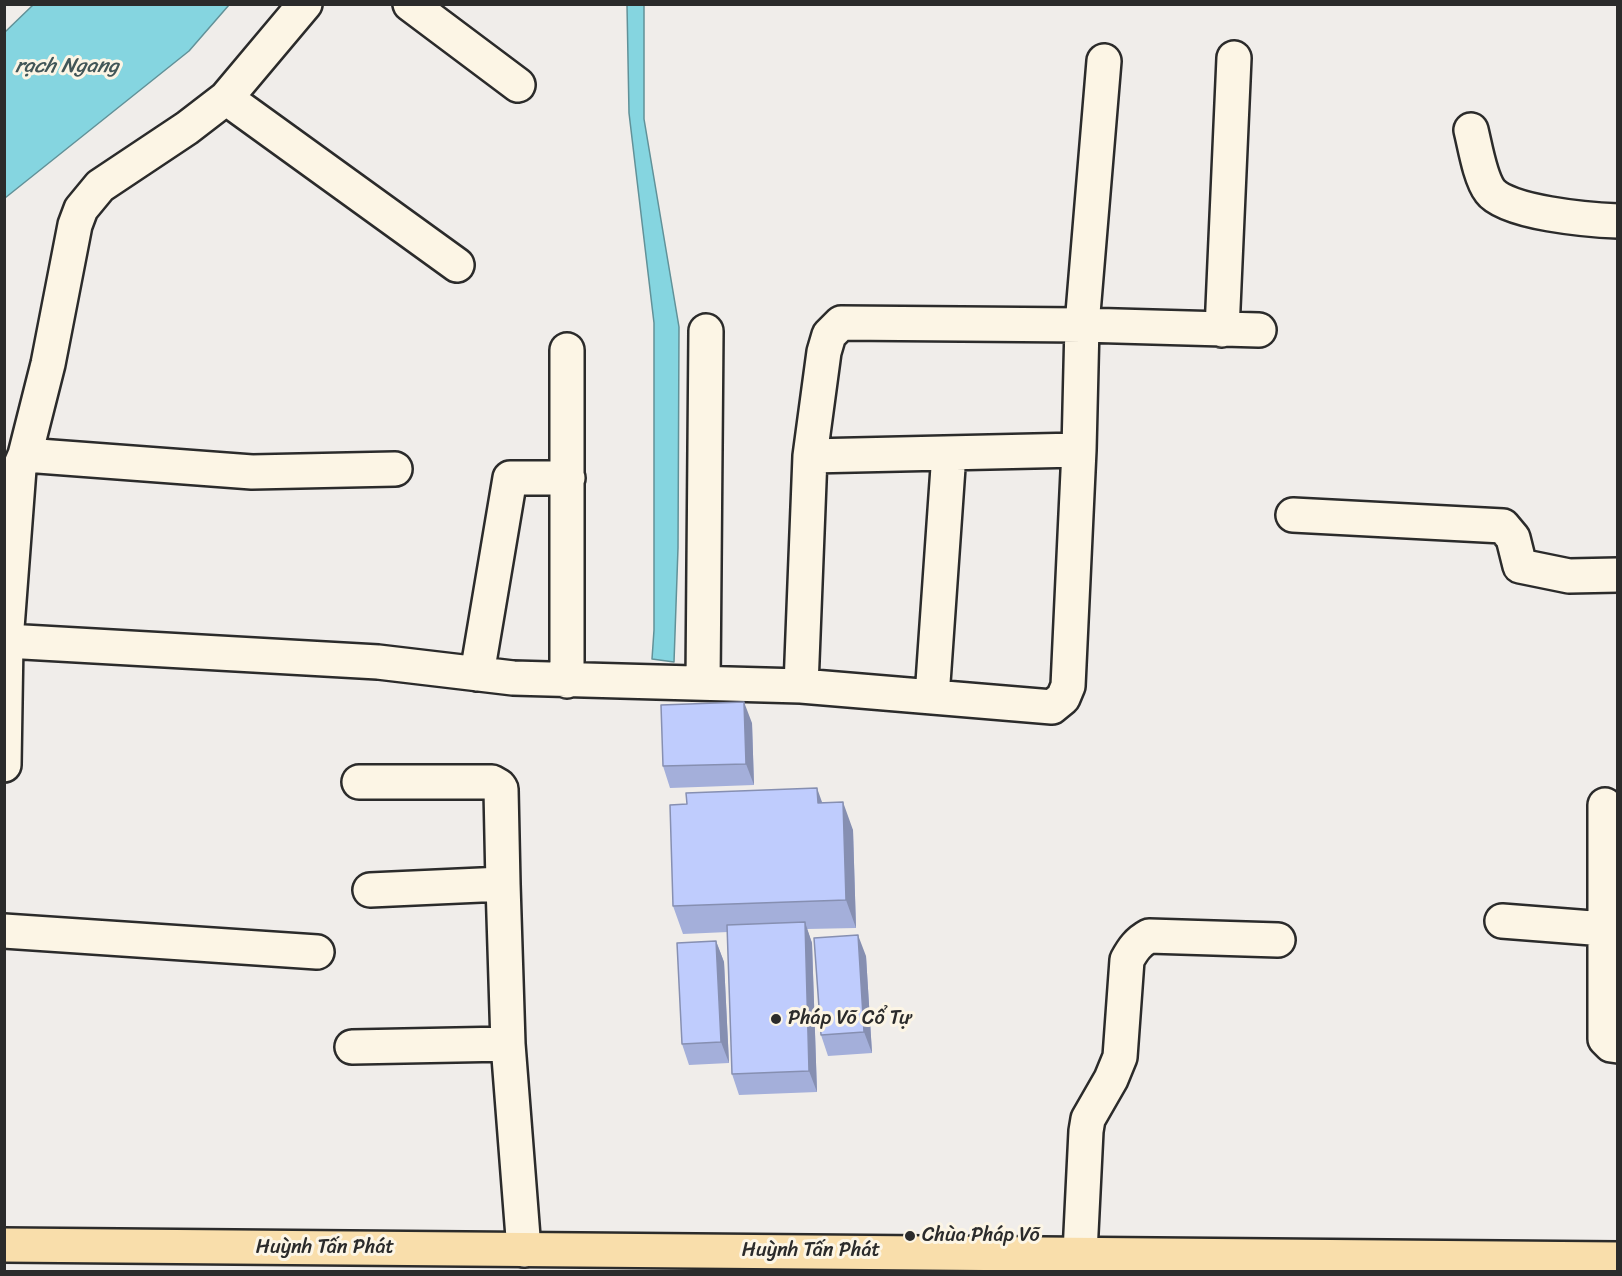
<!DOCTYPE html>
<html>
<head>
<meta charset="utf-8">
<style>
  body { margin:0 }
  #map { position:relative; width:1622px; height:1276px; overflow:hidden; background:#f0edea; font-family:Sriracha,sans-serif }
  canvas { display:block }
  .frame { position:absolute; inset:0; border:6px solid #2b2b2b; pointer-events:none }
</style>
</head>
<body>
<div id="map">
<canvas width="1622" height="1276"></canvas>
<div class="frame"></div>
</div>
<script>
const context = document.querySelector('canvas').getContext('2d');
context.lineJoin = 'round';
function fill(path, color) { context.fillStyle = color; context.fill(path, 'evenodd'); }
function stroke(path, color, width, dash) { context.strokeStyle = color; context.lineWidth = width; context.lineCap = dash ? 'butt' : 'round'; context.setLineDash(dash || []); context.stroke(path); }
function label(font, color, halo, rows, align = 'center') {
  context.font = font + ' Sriracha,sans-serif'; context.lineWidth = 6; context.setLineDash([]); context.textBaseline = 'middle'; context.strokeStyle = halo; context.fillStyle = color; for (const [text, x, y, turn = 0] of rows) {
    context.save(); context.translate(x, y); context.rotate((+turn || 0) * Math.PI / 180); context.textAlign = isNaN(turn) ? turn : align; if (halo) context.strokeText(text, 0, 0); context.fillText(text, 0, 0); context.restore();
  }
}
const water = new Path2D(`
  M33,5H229L189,51L5,198V32Z
  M627,5H644V119L679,327L678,548L674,662L652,659L654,630V323L629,113Z`);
fill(water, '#85d5e0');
stroke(water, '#619198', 1.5);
const minor = new Path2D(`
  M410,4L518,85
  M226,98L457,265
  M1471,130C1475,146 1480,178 1490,191C1506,213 1590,220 1618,221
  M1222,330L1234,58
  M567,350V681
  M25,455L252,472L395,469
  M810,456L1079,450L1082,325L1104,61
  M1293,515L1503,526L1513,538L1520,566L1569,576L1618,575
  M6,641L378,662L513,678L801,686L1052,707L1063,698L1068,686L1079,450
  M477,674L510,478H568
  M703,683L706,331
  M801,686L810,456L824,352L829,335L841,323L1082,325L1259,330
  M932,697L949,453
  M4,765L6,641L19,469L25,455L48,364L75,225L81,209L100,186L187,128L226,98L305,4
  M359,782H492L499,786L501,789L503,884
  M1605,805V1039L1611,1045L1618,1046
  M370,890L503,884L508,1044L524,1250
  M1502,921L1605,929
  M4,931L317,952
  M352,1047L508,1044
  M1080,1253L1086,1131L1088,1119L1111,1079L1120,1057L1127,960C1133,949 1138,942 1149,936L1278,940`);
const major = new Path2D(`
  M4,1245L1618,1259`);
stroke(minor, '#2b2b2b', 38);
stroke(major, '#2b2b2b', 38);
stroke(minor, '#fcf5e5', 33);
stroke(major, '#f9deab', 33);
fill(new Path2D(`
  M752,723L754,785L670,788L663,766Z
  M823,803L853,830L856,928L807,929L812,943L817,1092L739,1095L732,1074L728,932L683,934L673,906Z
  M716,941L724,962L729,1063L689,1065L682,1044Z
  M866,956L872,1053L828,1056L821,1035Z`), '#a4afda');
fill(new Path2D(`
  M744,702L752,723L754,785L746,764Z
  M817,788L827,816L818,803Z
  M843,802L853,830L856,928L846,900Z
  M805,922L812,943L817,1092L809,1071Z
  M858,935L866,956L872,1053L864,1032Z
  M716,941L724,962L729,1063L721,1042Z`), '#868fb1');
const building = new Path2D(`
  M744,702L746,764L663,766L661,705Z
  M817,788L818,803L843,802L846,900L673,906L670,805L687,804L686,793Z
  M805,922L809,1071L732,1074L727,925Z
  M858,935L864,1032L821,1035L814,938Z
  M716,941L721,1042L682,1044L677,943Z`);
fill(building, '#bfccfd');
stroke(building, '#868fb1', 1.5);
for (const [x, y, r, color] of [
  [776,1019,6,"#2b2b2b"],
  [910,1236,6,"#2b2b2b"]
]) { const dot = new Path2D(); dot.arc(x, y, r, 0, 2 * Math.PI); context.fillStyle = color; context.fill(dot); stroke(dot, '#fcf5e5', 2); }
label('20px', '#2b2b2b', '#fcf5e5', [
  ["Pháp Võ Cổ Tự",788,1019],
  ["Chùa Pháp Võ",922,1236]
], 'left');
label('20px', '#2b2b2b', '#fcf5e5', [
  ["Huỳnh Tấn Phát",325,1248],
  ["Huỳnh Tấn Phát",811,1251]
]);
label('italic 21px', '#425658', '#fcf5e5', [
  ["rạch Ngang",67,67]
]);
</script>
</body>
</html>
